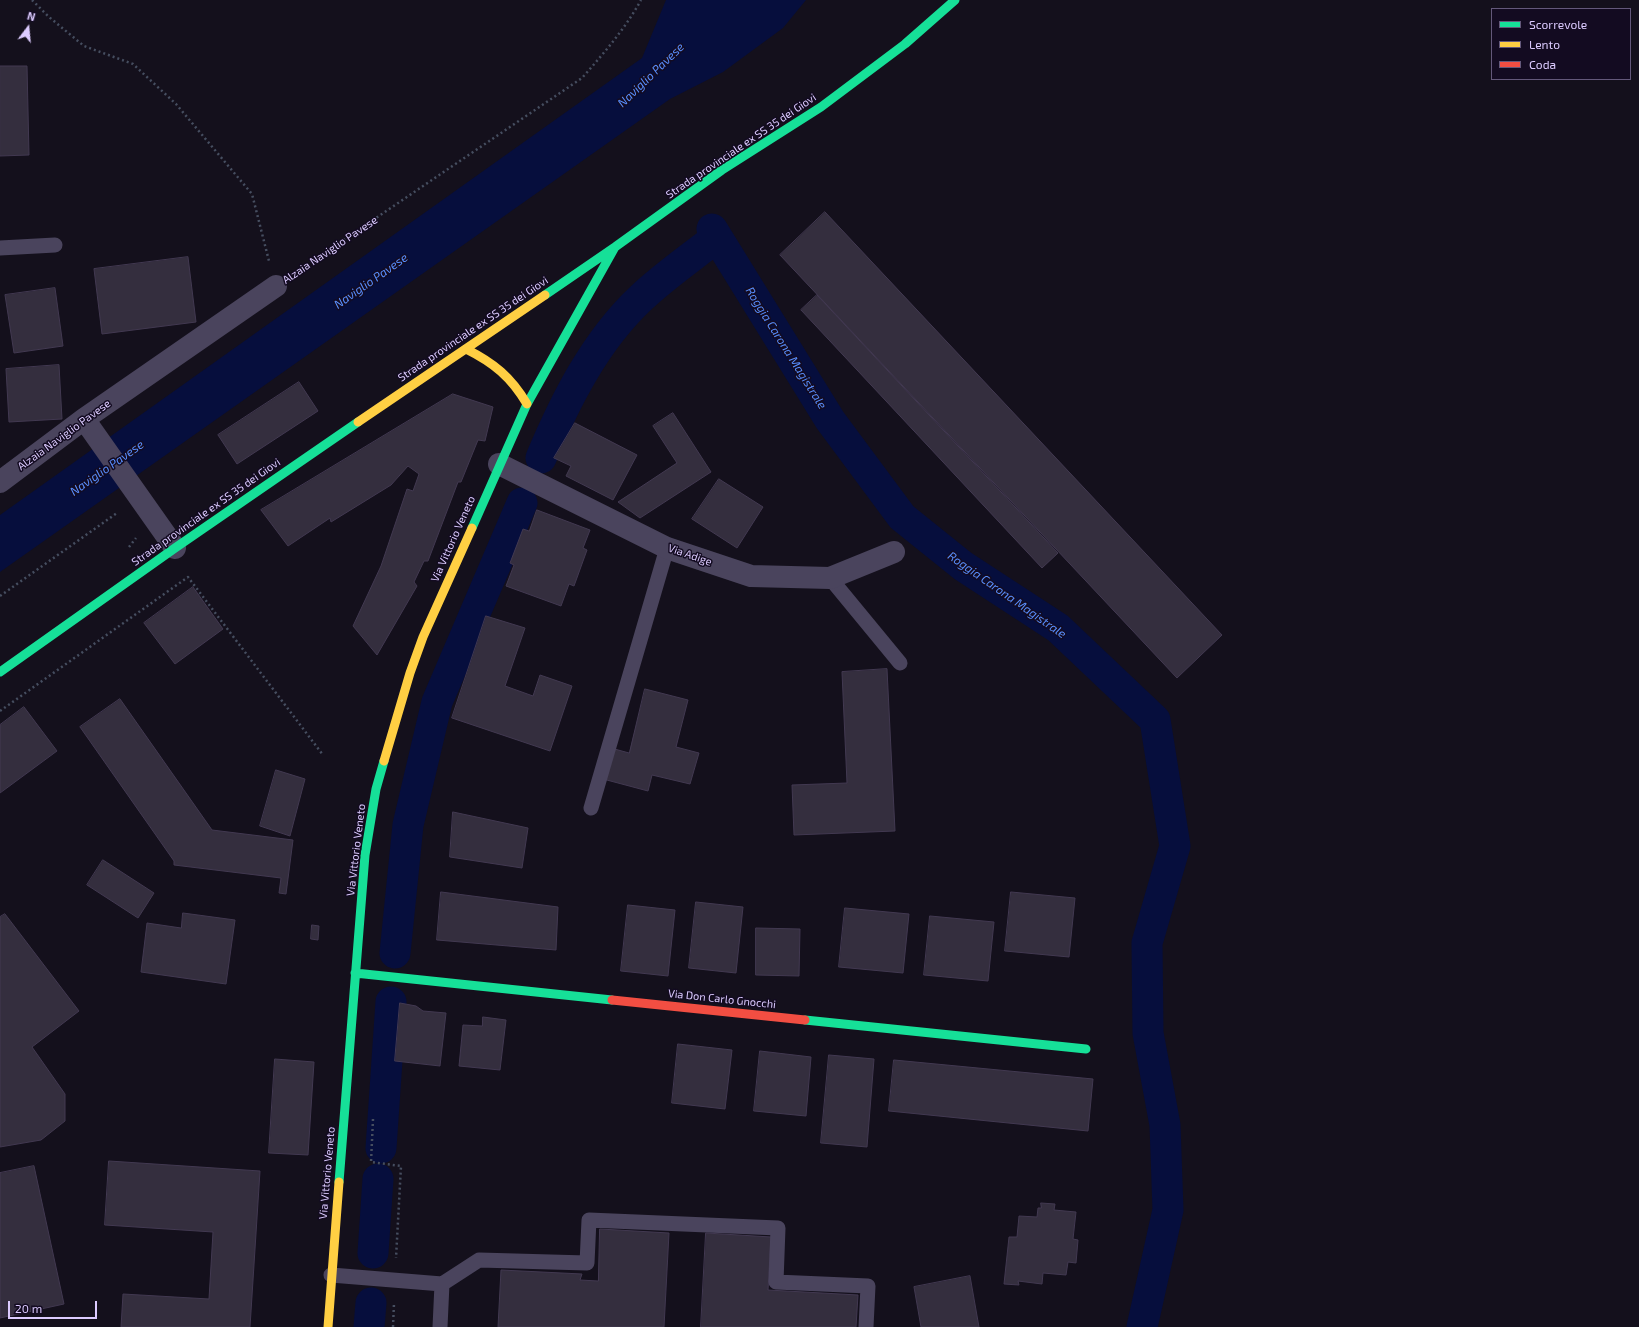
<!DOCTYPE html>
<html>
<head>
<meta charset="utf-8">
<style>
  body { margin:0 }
  #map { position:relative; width:1639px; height:1327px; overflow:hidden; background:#14101c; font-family:"Exo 2",sans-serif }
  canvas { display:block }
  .legend { position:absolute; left:1491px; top:8px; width:140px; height:72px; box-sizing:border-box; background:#130b21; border:1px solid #63587a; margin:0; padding:5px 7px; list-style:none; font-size:12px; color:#dccbff }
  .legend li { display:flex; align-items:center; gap:8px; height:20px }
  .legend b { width:20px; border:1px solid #63587a }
  .north { position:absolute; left:8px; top:8px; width:40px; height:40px; -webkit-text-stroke:3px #130b21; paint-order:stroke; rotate:16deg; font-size:11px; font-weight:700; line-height:16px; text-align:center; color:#dccbff }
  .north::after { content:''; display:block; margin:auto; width:14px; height:18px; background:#dccbff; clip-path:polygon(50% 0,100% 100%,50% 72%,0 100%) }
  .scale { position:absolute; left:8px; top:1301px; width:89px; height:18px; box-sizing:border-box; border:2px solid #dccbff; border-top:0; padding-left:5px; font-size:12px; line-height:14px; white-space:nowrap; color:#dccbff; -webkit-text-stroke:3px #130b21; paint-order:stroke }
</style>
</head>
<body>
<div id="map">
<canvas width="1639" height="1327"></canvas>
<ul class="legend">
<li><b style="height:5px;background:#16e098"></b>Scorrevole</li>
<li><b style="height:5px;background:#ffcf43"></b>Lento</li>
<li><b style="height:5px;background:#f24e42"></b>Coda</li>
</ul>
<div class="north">N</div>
<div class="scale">20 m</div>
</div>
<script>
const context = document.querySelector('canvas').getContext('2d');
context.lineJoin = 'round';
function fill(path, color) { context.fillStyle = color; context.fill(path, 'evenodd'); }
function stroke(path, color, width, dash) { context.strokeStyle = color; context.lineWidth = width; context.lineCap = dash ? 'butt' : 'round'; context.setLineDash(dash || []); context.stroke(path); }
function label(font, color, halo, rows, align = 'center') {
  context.font = font + ' "Exo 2",sans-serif'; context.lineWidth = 3; context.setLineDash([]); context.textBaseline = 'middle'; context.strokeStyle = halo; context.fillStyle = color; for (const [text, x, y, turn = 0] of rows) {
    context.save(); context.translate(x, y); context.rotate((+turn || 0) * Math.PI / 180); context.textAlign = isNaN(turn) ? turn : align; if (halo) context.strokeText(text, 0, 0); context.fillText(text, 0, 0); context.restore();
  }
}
fill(new Path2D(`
  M666,0H806L783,28L723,72L670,99L0,572V515L642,58Z`), '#060e3d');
stroke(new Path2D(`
  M712,229L830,420L902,517L963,566L1058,628L1155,720L1175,846L1147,943L1148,1033L1165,1125L1168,1210L1142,1327
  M541,458C565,401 595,341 641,298C664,276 692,257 717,237
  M395,953L408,825L437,702L522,503
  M381,1148L391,1002
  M373,1253L378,1179
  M369,1327L371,1303`), '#060e3d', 31);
const building = new Path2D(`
  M0,66H27L29,155L0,156Z
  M825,212L1222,635L1177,678L780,255Z
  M188,257L196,322L102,334L94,269Z
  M55,288L63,346L14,353L5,295Z
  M817,295L1058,553L1042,568L801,310Z
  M59,365L62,419L9,422L6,369Z
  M299,382L318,411L237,464L218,435Z
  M453,394L493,407L485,441L478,440L461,482H458L428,561H424L414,582L417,586L377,655L353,626L381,566L407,489L413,491L419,474L408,466L391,485L331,522L330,518L288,546L261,510Z
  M673,413L711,472L640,518L618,502L677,463L653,426Z
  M575,423L637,455L613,500L566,476L571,466L554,458Z
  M719,479L763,507L737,548L692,519Z
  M537,510L590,530L583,548L587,550L574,586L569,584L561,606L506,586L514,565L510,563L523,529L529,531Z
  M193,587L223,629L175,664L144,623Z
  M486,616L525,628L505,686L533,696L540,675L572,686L550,751L452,718Z
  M887,669L895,831L794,835L792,785L847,783L842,672Z
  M645,689L688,700L676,747L699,753L690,784L652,775L648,791L603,779L611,748L629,753Z
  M120,699L212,830L293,840L286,894L279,893L281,878L174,865V861L80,727Z
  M24,707L57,751L0,793V725Z
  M276,770L305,779L290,836L260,826Z
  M453,812L528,828L522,868L450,857Z
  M103,860L154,893L138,918L87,885Z
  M441,892L558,907L556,950L437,940Z
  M1011,892L1075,898L1069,957L1005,951Z
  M696,902L743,907L736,973L689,968Z
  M628,905L675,910L668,976L621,971Z
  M845,908L909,914L903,973L839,967Z
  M183,913L235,920L226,984L141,972L147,923L181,928Z
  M5,914L79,1011L32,1047L65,1094V1121L41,1140L0,1147V917Z
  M930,916L994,922L988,981L924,975Z
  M312,925L319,926L318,940L311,939Z
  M756,928L800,929L799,976L756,975Z
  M400,1003L416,1006L423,1011L446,1013L440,1066L395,1061Z
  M483,1017L506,1020L500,1070L459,1066L463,1025L482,1026Z
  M678,1044L732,1050L725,1109L672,1103Z
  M760,1051L811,1057L806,1116L754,1111Z
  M829,1055L874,1059L867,1147L821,1143Z
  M275,1059L314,1062L308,1155L269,1153Z
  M894,1060L1093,1079L1088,1131L889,1111Z
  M109,1161L260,1171L250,1327H121L123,1294L209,1299L213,1232L105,1225Z
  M34,1166L64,1304L0,1318V1173Z
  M1041,1203L1055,1204L1054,1210L1076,1212L1073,1239L1078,1240L1076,1263L1068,1262L1066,1275L1043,1273L1042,1284L1018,1281L1019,1285L1004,1284L1009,1237H1017L1019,1216L1037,1217L1038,1208H1041Z
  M600,1229L669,1233L664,1327H498L501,1270L582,1274L580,1280L598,1281Z
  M706,1233L771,1237L768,1290L858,1295L856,1327H701Z
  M970,1276L979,1327H921L914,1287Z`);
fill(building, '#342e3e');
stroke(building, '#423951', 1);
stroke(new Path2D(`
  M32,0L49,17L84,46L133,64L176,104L252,194L269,261
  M298,271L582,78C604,53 625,29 641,0
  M129,547L136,538
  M0,596L117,513
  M0,711L188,577L323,755
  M373,1119L371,1162L401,1166L396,1258
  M393,1327L394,1303`), '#464e60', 2.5, [2, 3]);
stroke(new Path2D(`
  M0,248L55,245
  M830,578L900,663
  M591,808L667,548
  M331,1275L442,1284L479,1260L587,1263L589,1220L778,1228L776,1282L868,1286L866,1327
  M440,1327L442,1284`), '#4a445d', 15);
stroke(new Path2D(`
  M84,419L175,548
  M499,464L667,548L751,576L830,578L894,552
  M0,482L84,419L276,286`), '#4a445d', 22);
stroke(new Path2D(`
  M545,295L615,247L722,170L821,107L905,44L955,0
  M472,528L527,404L615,247
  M0,672L175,548L358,422
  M355,973L612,1000
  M805,1020L1086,1049
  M339,1182L365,855L376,789L384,761`), '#16e098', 9);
stroke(new Path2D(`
  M466,349C494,363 511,377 527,404
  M358,422L545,295
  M384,761L410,673L423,637L472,528
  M328,1327L339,1182`), '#ffcf43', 9);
stroke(new Path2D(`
  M612,1000L805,1020`), '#f24e42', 9);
label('11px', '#dccbff', '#130b21', [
  ["Strada provinciale ex SS 35 dei Giovi",741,146,-34],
  ["Alzaia Naviglio Pavese",330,250,-34],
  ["Strada provinciale ex SS 35 dei Giovi",473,329,-34],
  ["Alzaia Naviglio Pavese",64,435,-36],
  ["Strada provinciale ex SS 35 dei Giovi",206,512,-35],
  ["Via Vittorio Veneto",453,539,-66],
  ["Via Adige",690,555,19],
  ["Via Vittorio Veneto",356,850,-83],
  ["Via Don Carlo Gnocchi",722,999,6],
  ["Via Vittorio Veneto",327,1173,-85]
]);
label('italic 12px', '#598fff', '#130b21', [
  ["Naviglio Pavese",651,75,-44],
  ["Naviglio Pavese",371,281,-35],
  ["Roggia Carona Magistrale",786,348,58],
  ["Naviglio Pavese",107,468,-35],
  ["Roggia Carona Magistrale",1007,595,35]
]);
</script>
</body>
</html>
